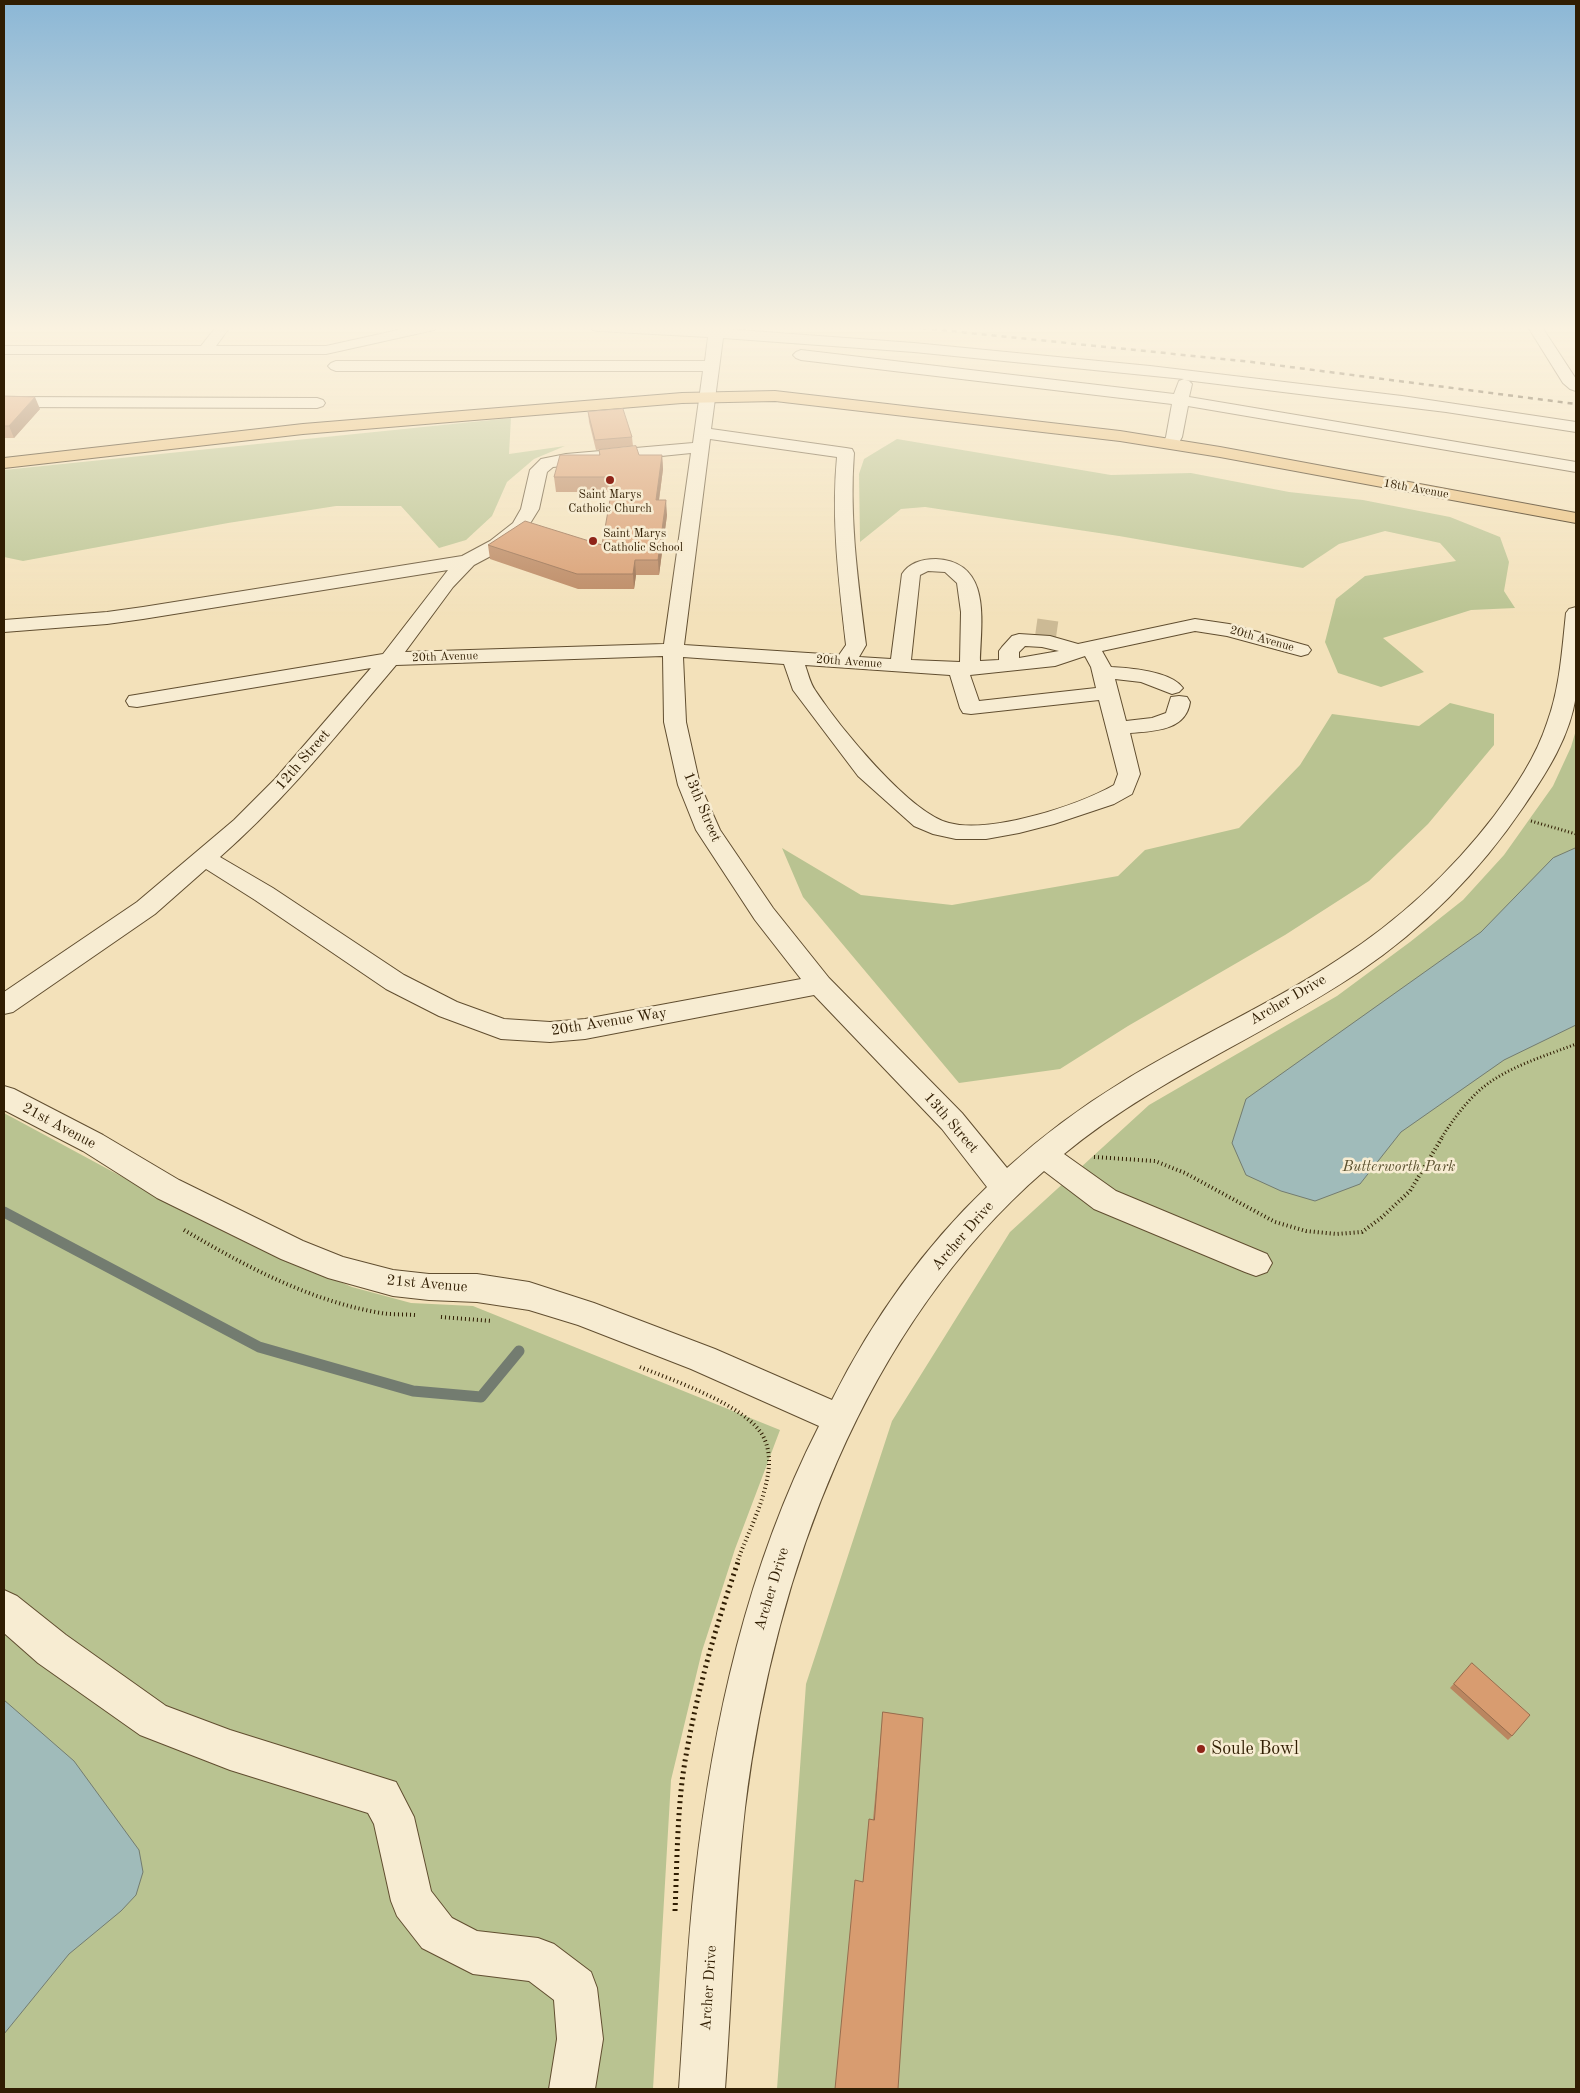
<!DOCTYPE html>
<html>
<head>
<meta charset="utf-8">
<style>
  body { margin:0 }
  #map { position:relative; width:1580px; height:2093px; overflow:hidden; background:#f3e1ba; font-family:"Old Standard TT",serif }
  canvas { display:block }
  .frame { position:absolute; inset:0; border:5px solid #301d02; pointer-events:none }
</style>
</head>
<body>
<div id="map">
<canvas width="1580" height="2093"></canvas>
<div class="frame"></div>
</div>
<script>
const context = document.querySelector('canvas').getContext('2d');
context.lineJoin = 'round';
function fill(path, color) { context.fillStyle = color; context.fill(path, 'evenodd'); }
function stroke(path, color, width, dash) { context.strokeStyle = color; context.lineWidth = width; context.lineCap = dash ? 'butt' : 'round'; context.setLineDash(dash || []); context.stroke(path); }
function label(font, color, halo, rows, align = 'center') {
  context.font = font + ' "Old Standard TT",serif'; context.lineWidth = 5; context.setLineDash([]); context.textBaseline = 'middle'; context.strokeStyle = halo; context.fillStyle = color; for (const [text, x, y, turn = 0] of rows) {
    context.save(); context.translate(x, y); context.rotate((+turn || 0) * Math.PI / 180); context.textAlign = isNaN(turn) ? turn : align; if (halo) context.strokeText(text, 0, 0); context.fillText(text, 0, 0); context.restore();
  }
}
fill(new Path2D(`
  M511,418L509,454L565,446L534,459L507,482L492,516L466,540L439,548L401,506H336L228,523L23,561L4,557V470Z
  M897,439L1111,475L1191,473L1289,492L1363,500L1450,517L1500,537L1509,562L1504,591L1515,608L1471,610L1383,638L1424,672L1381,687L1338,673L1325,642L1336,599L1365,576L1456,561L1440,543L1385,531L1339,544L1303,568L1119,536L925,507L901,509L860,542L859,474L864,459Z
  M1450,703L1494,714V745L1428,824L1369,881L1285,935L1128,1026L1060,1069L959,1083L803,897L782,848L861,895L952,905L1118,876L1145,850L1239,828L1300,765L1332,714L1419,726Z
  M1576,730V2089H777L806,1684L892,1421L1010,1232L1149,1105L1337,996L1410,942L1463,900L1504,855L1553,786L1571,747Z
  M4,1113L228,1234L352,1287L411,1303L473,1306L780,1430L735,1549L702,1651L671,1780L653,2089H4Z`), '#b9c391');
const water = new Path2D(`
  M1576,848V1025L1504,1060L1401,1132L1360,1184L1315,1201L1281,1191L1246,1175L1232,1143L1246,1099L1481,932L1553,858Z
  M4,1700L74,1761L139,1850L143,1872L136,1895L121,1911L69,1954L4,2034Z`);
fill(water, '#a0bbba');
stroke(water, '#737c70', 1);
stroke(new Path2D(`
  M4,1212L259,1347L413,1391L481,1397L519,1351`), '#737c70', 11);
stroke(new Path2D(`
  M1036,629L1057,632`), '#ccba95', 21, [21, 10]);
const minor = new Path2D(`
  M216,327H230L216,346H326L412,327H436L434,330L326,354H4V346H201Z
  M591,327L710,328L724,327V329L914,343L1150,366L1402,396L1576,422V432L1446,412L1185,380L1189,381L1192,384L1189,397L1576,462V472L1188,406L1182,437L1176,448H1164L1162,444L1166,437L1172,404L801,360L796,358L793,355L796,352L801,350L1174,394L1179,381L1184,379L914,352L723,338L711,429L846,448L852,449L854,453C849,518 858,581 866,645L859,657L891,659L902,574C909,563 922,559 936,559C992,562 981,621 980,661L999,660V651L1002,647L1012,636L1019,634L1050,636L1078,644L1195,619L1229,624L1308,646L1311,650L1308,654L1301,656L1227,636L1195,631L1102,651L1111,667C1130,668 1171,671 1183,688L1179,692L1172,694L1141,682L1115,679L1126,721L1152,718L1166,713L1171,697L1179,696L1187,697L1190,702C1186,731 1153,731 1130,733L1140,774L1132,794L1114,804L1054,824L1019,833L986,839H956L933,834L914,826L858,776L793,690L784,664L683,657L686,722L700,785L720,830L773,908L829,978L962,1113L1007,1168C1042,1136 1081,1107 1122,1082C1193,1038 1270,1005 1339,959C1398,921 1451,872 1494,816C1515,788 1536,757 1547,723C1560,688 1562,650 1566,613L1569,609L1576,607C1576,634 1580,669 1576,695C1570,737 1547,772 1524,806C1480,871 1424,928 1359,972C1262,1037 1155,1079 1064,1154L1116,1191L1267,1254L1272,1263L1267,1272L1256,1276L1245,1272L1094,1209L1044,1171C862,1329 774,1575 745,1808C734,1902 732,1995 725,2089H679C684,2019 687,1948 695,1878C713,1722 747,1567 819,1426L691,1369L578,1325L529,1310L477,1302L429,1300L393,1296L328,1278L281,1259L157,1198L83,1151L4,1110V1086L14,1089L103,1135L179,1180L303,1241L343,1257L393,1270L429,1274H477L529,1282L594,1303L715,1349L832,1400C871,1322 924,1247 987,1187L942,1129L814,995L585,1039L550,1042L501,1039L439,1016L386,989L255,900L206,869L155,914L13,1012L4,1014V992L137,902L234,820L275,779L371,668L137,707L129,706L126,701L129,696L383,654L448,570L143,619L107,624L4,632V620L107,612L143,607L462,556L490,541L513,523L521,509L530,470L541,459L566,454L693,443L703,371H336L331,369L328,366L331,363L336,361H705L708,337L598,331L593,330ZM710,439L837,457C831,520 839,582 846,645L839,655L684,645ZM691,453L664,644L405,652L453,587L474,565L504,549L526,530L539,509L547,472L553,467ZM928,571L945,572L957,583L961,612L960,662L911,660L920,575ZM1025,646L1042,647L1059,651L1019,658V652ZM663,656L664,722L678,785L696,830L755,920L801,979L585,1019L550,1022L504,1019L457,1002L404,975L273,888L220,857C286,799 340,731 396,665ZM1085,656L1091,667L1096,688L979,701L970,675L1055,666ZM805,665L950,675L960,708L963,713L971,714L1099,700L1118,774L1114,785C1077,806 990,834 949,823C909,813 838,725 815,690C810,683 808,673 805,665Z
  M1528,327H1542L1576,379V391L1570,389L1563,383Z
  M4,397L317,398L323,400L325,403L323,406L317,408L4,407Z
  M4,1590L17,1596L66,1635L166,1706L230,1730L396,1782L414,1817L431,1891L452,1918L477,1931L538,1938L554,1944L591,1972L597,1988L603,2039L595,2089H549L557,2039L554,2000L529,1981L473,1974L422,1948L397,1916L391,1901L374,1824L368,1813L230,1770L140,1735L38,1663L4,1633Z`);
const major = new Path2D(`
  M775,391L1120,431L1220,447L1576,513V523L1220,457L1120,441L775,401L682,403L303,434L4,468V458L303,424L682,393Z`);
stroke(minor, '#614e30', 2);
stroke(major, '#301d02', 2);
stroke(new Path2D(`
  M1531,821L1576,834
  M1442,1137C1452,1121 1466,1102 1481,1089C1507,1067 1545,1056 1576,1044`), '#301d02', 3, [1, 2.5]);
stroke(new Path2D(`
  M1094,1157L1155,1161L1185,1173L1275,1222L1306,1231L1337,1234L1362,1232L1381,1218L1410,1191L1443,1136
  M184,1230C245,1266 310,1301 381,1313C392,1315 404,1314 415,1315
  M441,1317L492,1321
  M640,1367C672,1380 746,1405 763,1436C771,1451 770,1468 766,1484C760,1511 747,1535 738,1560`), '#301d02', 4, [1, 3]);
stroke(new Path2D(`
  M675,1911C677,1865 677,1819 683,1774C694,1701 715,1628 739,1559`), '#301d02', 5, [2, 4]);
fill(minor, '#f7ecd2');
fill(major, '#eac07d');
stroke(new Path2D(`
  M912,327L1252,362L1576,404`), '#301d02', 2.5, [5, 5]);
fill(new Path2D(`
  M4,396L40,409L14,438H4Z
  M588,412L632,437L633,446L596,450L589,422Z
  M599,450L639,455H662L663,469L659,500L667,515L659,575H636L634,589H578L490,559L488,545H602L612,492H556L554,477L599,455Z
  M1472,1663L1512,1736L1508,1740L1450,1688Z
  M883,1712L923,1718L863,1882L869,1819L873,1820Z`), '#ba8660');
fill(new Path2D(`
  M35,397L40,409L14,438L9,426Z
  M662,455L663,469L657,515L656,500Z
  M666,500L667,515L659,575L658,560Z
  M635,560L636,575L634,589L633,574Z`), '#976d4e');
const building = new Path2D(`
  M4,396L35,397L9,426H4Z
  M623,409L632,437L595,440L588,412Z
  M636,446L639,455H662L656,500H666L658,560H635L633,574H577L488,545L525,521L602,545L614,477H554L560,455H600L599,450Z
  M1472,1663L1530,1715L1512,1736L1454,1684Z
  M883,1712L923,1718L898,2089H835L855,1880L863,1882L869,1819L874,1820Z`);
fill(building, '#d89c70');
stroke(building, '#976d4e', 1);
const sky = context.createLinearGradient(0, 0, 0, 620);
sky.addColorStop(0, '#8bb7d6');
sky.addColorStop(0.53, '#faf2e0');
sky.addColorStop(1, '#faf2e000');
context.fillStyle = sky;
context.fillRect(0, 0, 1580, 620);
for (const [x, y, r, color] of [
  [610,480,5,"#8f2418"],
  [593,541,5,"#8f2418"],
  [1201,1749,5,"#8f2418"]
]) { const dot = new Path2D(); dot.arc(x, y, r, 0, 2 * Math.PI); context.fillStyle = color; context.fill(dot); stroke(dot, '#f7ecd2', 2); }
label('12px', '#301d02', '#f7ecd2', [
  ["18th Avenue",1416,489,10],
  ["20th Avenue",1262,639,16],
  ["20th Avenue",445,657,-2],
  ["20th Avenue",849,662,4]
]);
label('12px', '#301d02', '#f7ecd2', [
  ["Saint Marys",610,495],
  ["Catholic Church",610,509],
  ["Saint Marys",603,534,"left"],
  ["Catholic School",603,548,"left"]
]);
label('15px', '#301d02', '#f7ecd2', [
  ["12th Street",303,760,-49],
  ["13th Street",702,807,67],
  ["Archer Drive",1288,1000,-30],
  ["20th Avenue Way",609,1022,-9],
  ["13th Street",951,1123,49],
  ["21st Avenue",59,1126,28],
  ["Archer Drive",963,1236,-49],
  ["21st Avenue",427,1284,5],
  ["Archer Drive",772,1589,-73],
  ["Archer Drive",709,1988,-86]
]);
label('italic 15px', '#594f2d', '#f7ecd2', [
  ["Butterworth Park",1399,1167]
]);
label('18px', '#301d02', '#f7ecd2', [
  ["Soule Bowl",1211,1749]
], 'left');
</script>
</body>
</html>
